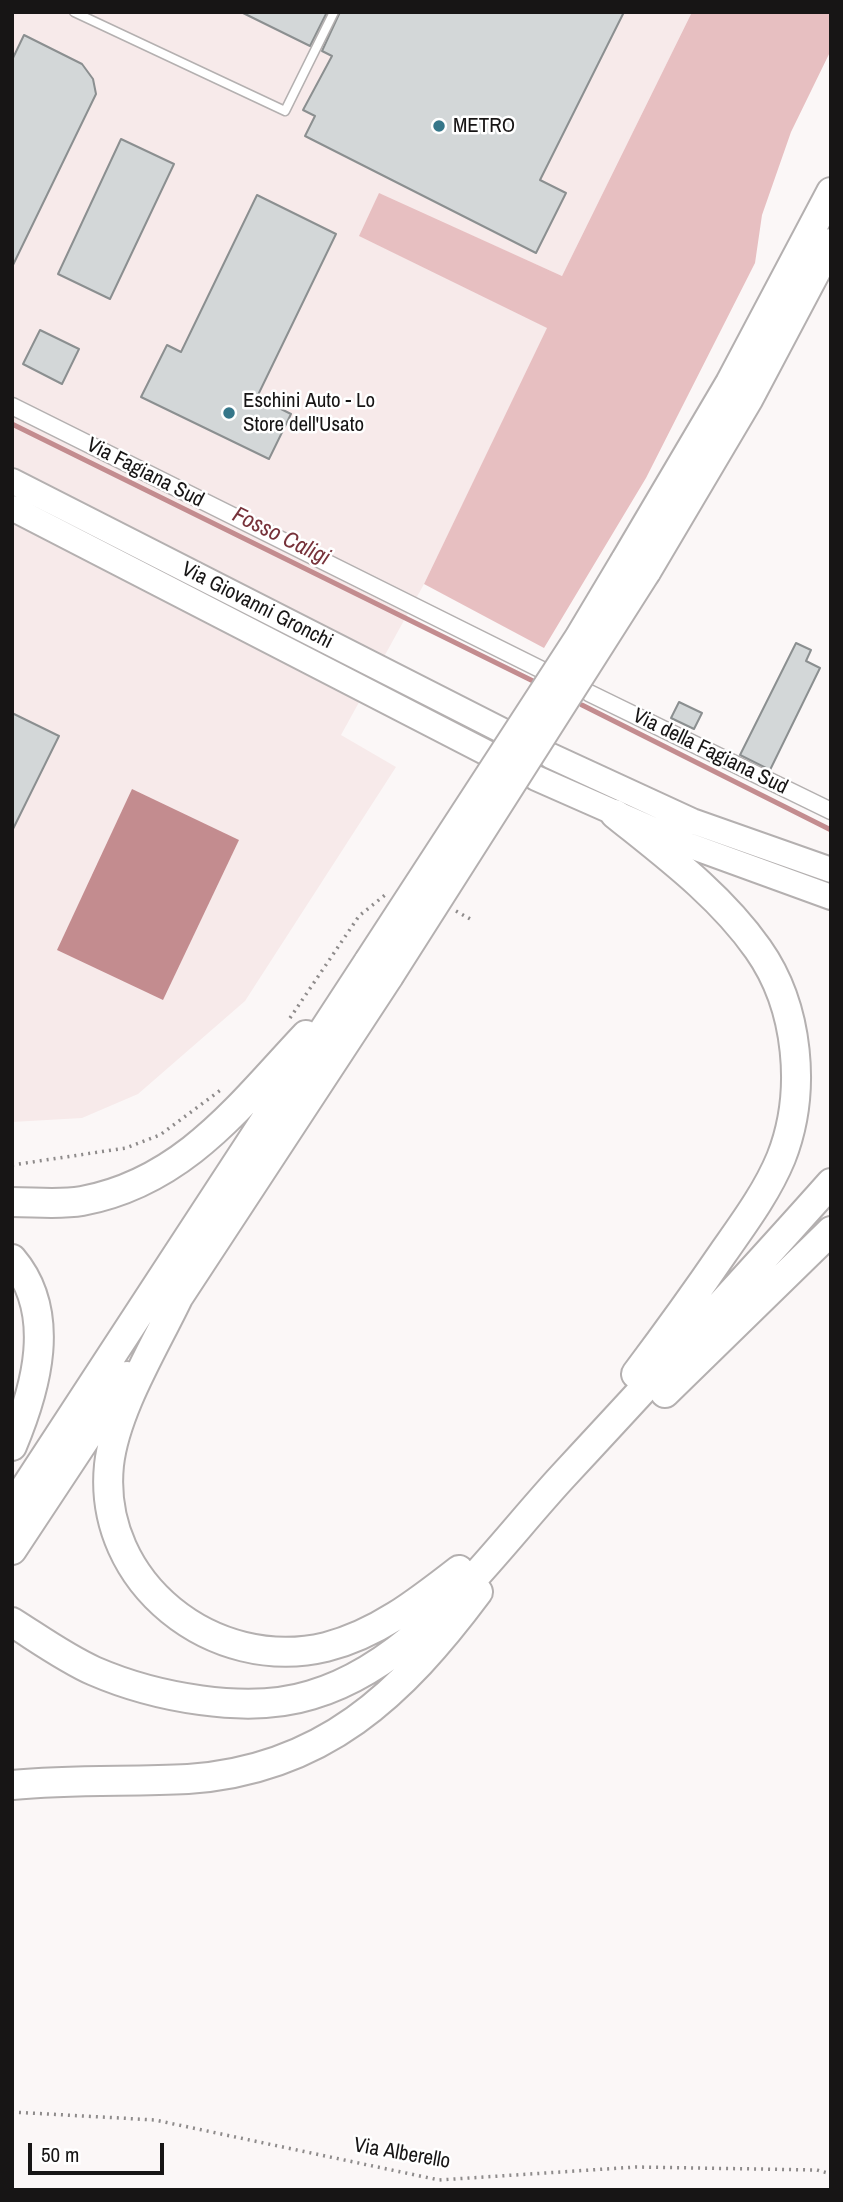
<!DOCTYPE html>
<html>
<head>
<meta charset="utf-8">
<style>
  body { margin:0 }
  #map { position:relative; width:843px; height:2202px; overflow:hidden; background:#fbf7f7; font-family:"Archivo Narrow",sans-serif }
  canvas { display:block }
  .frame { position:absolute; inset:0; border:14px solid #171515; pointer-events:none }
  .scale { position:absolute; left:28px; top:2143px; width:136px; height:32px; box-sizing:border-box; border:4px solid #171515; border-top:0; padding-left:9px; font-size:21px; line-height:24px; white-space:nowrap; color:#171515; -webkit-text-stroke:5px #fff; paint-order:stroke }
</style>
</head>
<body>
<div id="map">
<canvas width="843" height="2202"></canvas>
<div class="frame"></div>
<div class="scale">50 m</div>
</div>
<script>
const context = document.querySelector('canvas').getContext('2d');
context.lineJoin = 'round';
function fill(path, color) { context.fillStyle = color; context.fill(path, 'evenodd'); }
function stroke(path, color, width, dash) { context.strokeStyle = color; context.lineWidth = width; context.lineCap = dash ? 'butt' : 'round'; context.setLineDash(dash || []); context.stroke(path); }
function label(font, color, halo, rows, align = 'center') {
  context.font = font + ' "Archivo Narrow",sans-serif'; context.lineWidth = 5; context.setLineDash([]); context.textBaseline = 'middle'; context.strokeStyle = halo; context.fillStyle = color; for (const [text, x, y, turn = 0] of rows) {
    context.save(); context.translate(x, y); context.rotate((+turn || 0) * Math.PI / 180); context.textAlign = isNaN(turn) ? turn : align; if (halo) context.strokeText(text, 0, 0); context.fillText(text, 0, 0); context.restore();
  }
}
fill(new Path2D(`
  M12,12H692L562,276L379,194L360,236L548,328L424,584L341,735L396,767L245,1001L138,1094L82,1118L12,1122Z`), '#f7eaea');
fill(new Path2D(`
  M692,12H831V50L791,132L762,215L755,263L646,478L544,648L424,584L547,328L359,236L379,193L562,276Z`), '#e7bfc1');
fill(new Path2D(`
  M132,789L239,840L163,1000L57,950Z`), '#c38c8f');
stroke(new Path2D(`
  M12,424L535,682
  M582,705L831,830`), '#c38c8f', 5);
const building = new Path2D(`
  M241,12H327L310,46Z
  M340,12H624L540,180L566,193L536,253L305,136L315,116L303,110L332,56L322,51Z
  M24,35L82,64L93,79L96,94L12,267V60Z
  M121,139L174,164L110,299L58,274Z
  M257,195L336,234L257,397L291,414L269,459L141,397L167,345L181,352Z
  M40,330L79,349L62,384L23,364Z
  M796,643L811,650L806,661L820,668L770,770L740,755Z
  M679,702L702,713L694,729L671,718Z
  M12,713L59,736L12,831Z`);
fill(building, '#d3d7d8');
stroke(building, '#8b8f90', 2);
const lane = new Path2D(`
  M74,12L285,111L334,12`);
const street = new Path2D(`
  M12,406L542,670
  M589,693L831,811`);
const primary = new Path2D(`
  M12,481L501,730
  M12,508L487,753
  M551,756L692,821L831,870
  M536,778L688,845L831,897`);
const highway = new Path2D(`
  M625,561L730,383L831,192
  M646,572L749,398L831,243
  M615,814C666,855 720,895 758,949C799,1007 807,1092 781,1158C767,1192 744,1223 723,1253C695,1294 666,1334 636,1374
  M12,1202C35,1202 59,1205 82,1201C184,1182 240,1105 306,1035
  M12,1259C58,1313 36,1389 12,1446
  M178,1298C154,1348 115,1411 109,1465C97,1583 214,1674 326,1647C377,1634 418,1602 459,1570
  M168,1313L389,976
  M665,1393L831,1231
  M12,1508L369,961
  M12,1550L127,1376
  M12,1622C39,1639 65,1658 94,1671C154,1697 247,1715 311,1695C417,1664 491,1554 563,1476C653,1379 743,1282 831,1183
  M12,1785C71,1779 130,1782 188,1779C323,1770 402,1694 478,1592`);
stroke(lane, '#b4b0b0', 11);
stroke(street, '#b4b0b0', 19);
stroke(primary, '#b4b0b0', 28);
stroke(highway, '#b4b0b0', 32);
stroke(new Path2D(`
  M456,911L472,920
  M290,1018L359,916L385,895
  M12,1165L126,1148L160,1135L222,1089
  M12,2112L155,2120L439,2180L636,2167L817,2170L831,2174`), '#8e8b8b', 3.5, [2, 5]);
stroke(lane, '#fff', 8);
stroke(street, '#fff', 16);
stroke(primary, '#fff', 24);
stroke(highway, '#fff', 28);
const highwayBridge = new Path2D(`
  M369,961L579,638L625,561
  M389,976L646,572`);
stroke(highwayBridge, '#b4b0b0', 32, []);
stroke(highwayBridge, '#fff', 28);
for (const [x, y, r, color] of [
  [439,126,7,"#357689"],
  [229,413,7,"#357689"]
]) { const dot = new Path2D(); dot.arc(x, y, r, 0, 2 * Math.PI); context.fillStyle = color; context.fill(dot); stroke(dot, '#fff', 2.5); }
label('21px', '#171515', '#fff', [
  ["METRO",453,126],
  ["Eschini Auto - Lo",243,401],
  ["Store dell'Usato",243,425]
], 'left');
label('21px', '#171515', '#fff', [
  ["Via Fagiana Sud",145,473,27],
  ["Via Giovanni Gronchi",257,606,27],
  ["Via della Fagiana Sud",710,752,26],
  ["Via Alberello",402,2154,10]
]);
label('italic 23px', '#77323a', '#fff', [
  ["Fosso Caligi",281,537,26]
]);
</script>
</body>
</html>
